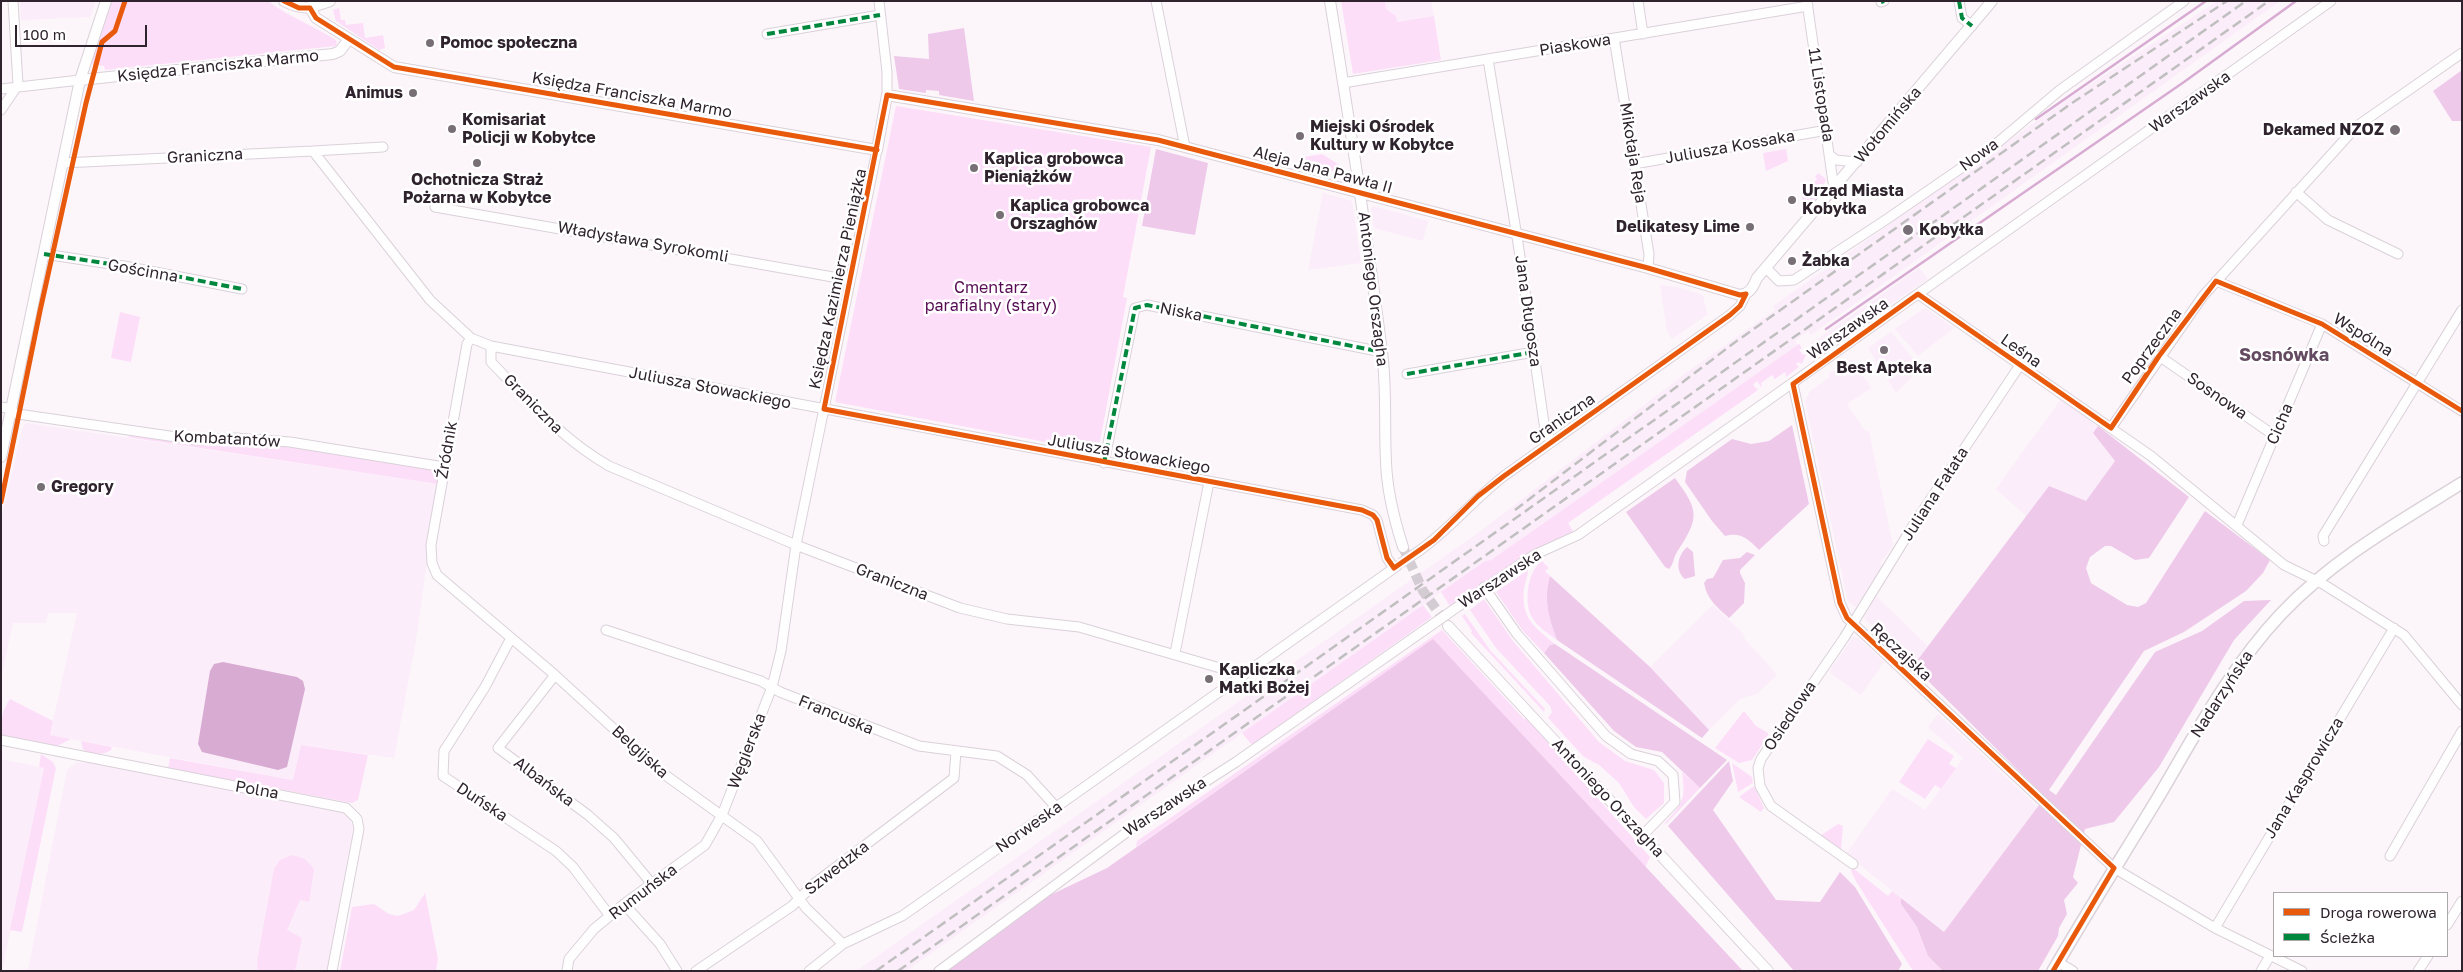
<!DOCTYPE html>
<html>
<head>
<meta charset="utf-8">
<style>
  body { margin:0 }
  #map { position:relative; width:2463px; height:972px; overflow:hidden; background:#fcf6fb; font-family:"Golos Text",sans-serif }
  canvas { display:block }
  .frame { position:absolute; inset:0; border:2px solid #2f242e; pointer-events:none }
  .legend { position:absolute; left:2273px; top:892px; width:175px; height:65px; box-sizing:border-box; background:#fff; border:1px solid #aca7ab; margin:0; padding:6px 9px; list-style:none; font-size:15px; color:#2f242e }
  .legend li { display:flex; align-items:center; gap:10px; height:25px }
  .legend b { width:25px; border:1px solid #aca7ab }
  .scale { position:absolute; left:15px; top:25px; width:132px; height:22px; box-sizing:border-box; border:2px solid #2f242e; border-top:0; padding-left:6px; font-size:15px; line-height:18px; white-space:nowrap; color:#2f242e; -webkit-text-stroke:4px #fff; paint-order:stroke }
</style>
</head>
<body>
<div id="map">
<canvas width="2463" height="972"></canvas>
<div class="frame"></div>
<ul class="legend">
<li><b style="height:6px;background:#e8590c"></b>Droga rowerowa</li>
<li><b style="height:6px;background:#00873e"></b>Ścieżka</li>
</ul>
<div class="scale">100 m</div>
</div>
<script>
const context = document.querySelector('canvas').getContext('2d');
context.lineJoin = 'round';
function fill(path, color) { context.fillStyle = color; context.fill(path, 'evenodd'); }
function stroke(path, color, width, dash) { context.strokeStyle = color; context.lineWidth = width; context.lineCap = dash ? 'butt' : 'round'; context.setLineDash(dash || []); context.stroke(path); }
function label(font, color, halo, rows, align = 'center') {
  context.font = font + ' "Golos Text",sans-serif'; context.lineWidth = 5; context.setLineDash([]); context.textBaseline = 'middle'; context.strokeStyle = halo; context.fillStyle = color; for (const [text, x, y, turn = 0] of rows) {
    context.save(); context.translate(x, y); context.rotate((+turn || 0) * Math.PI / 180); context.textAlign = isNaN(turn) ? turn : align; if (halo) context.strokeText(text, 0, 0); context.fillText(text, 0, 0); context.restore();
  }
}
fill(new Path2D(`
  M20,1H96L90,17L21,20Z
  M1385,1H1431L1434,16L1397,22L1395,16L1386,9Z
  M2217,1H2280L1811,335L1808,331L1795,341L1798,345L1791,350L1491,560L1485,561L906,971H856L1482,530L1690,370L1775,310L1773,306L2068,99Z
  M1323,193L1352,201L1361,263L1308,270Z
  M1373,206L1428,221L1423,241L1374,228L1371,209Z
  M1919,268L1928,279L1857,327L1856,330L1819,357L1813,350L1812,343Z
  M1660,285L1677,287L1703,295L1707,315L1672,339L1667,331Z
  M1923,309H1927L1954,328L1918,356L1895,329Z
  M1891,332L1921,368L1896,393L1868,348Z
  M1852,359L1871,388L1847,404L1864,429L1869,432L1893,545L1880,564L1883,566L1856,607L1848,602L1805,401L1810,391L1830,377L1829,374Z
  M2061,399L2098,426L2093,433L2115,461L2086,502L2049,486L2027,517L1996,489Z
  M26,423L438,484L416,640L394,758L301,745L293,780L50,735L77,613H48L46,623H13L1,678V520L22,429Z
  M1876,596L1928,646L1913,666L1864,618Z
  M1713,605L1741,631L1745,639L1777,675L1757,694L1740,699L1709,730L1650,667Z
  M1853,637L1858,638L1884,662L1861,695L1829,672Z
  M1938,714L2038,807L1944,932L1846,854L1892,789L1925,810L1963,758L1928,727Z
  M1,759L44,768L2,971H1Z
  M91,762L342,811L350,819L353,828L327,971H28L67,770L76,763Z`), '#fbedf9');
fill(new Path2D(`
  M112,1H268C289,17 314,26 336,40L337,43L336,46L105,70L104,66L96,65L95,68L92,64L93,58Z
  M1341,1H1385L1386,9L1396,16L1397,22L1434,16L1441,60L1353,74Z
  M339,8L341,20H345L346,25L363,23L365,38L383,35L385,48L379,50L336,21L333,10Z
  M896,106L1151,147L1123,297L1127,298L1098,452L835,402Z
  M1786,149L1788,161L1766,171L1763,153Z
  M1322,154L1338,164L1341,171L1337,173L1305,164L1303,162L1304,157Z
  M1818,173L1826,179L1821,193L1809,208H1806V212L1802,211V197L1817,179L1815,177Z
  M120,312L140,317L131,362L111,358Z
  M1799,344L1802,348L1799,350L1803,355L1806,354L1802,364L1799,362L1796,364L1799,367L1786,377L1785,372L1775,379L1772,375L1761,383L1762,388L1757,381L1753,385L1758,390L1568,523L1573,531L1531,552L1450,606L1441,592L1485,561L1491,560Z
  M130,436L204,445L286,447L340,453L427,467L434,472L438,484L127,437Z
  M1542,561L1549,568L1545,571L1550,576C1543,599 1549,618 1557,640C1549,634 1539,628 1533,619C1523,605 1527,571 1542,561Z
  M1528,570C1528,576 1525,583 1524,589C1521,618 1534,627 1555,644L1550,645L1544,653L1523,631L1496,592Z
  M1484,599L1513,641L1599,742L1625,761L1654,770L1664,783V803L1646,819L1634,807L1619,783L1599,765L1584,757L1550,720L1548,718L1552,712L1550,706L1496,648L1470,610Z
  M1423,605L1432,617L1252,745L1242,733Z
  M1465,614L1490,650L1545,709L1544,712L1471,633L1472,631L1462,616Z
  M1442,630L1524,719L1526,718L1650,857L1645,868L1433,640L1136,847L1137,841Z
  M10,699L53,721L50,735L71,739L57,746L1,736C1,721 1,712 10,699Z
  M1744,711L1756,726L1768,733V736L1752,760L1739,763L1715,748Z
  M1928,739L1954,756L1949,764L1956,768L1941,789L1935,785L1925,799L1899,782Z
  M81,741L112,747L111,750C102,756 93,754 83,750Z
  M301,745L368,755L358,800L352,803L168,768L170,758L293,780Z
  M41,754L53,762L56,768L22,932L10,930L44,768L39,767Z
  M1732,763L1752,777L1753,783L1738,792Z
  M1682,772L1700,788L1666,824L1665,823C1683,803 1686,799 1682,772Z
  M1754,786L1764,808L1761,812L1739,797Z
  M1838,824L1843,826L1841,851L1820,836Z
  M292,855L305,859L314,869L309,902L300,900L287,930L302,938L296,967L294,971H258L257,961L274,869L280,860Z
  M1853,868L1888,896L1892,891L1901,898V904L1917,927L1928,956L1943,971H1913L1857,883L1851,871Z
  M425,893L438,959L436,971H340L352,907L374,904L389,914L398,916L414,910Z`), '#fddef9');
fill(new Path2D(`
  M964,28L974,101L939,95V91L926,90V93L899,89L894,56L929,59L928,34Z
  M2462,70V121H2452L2433,91Z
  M1156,149L1208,163L1195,235L1142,226Z
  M1792,425L1809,504L1759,550C1748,539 1741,532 1725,536L1712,521L1685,482L1687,471L1732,439L1751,444L1769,441Z
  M2098,426L2189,497L2149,558L2135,560L2111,546H2105L2090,557L2086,568L2091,583L2127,605L2138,607L2146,603L2205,511L2270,560L2263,573L2246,591L2184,632L2144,651L2049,790L2056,795L2155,652L2202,631L2244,601L2271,600L2234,640L2159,767L2114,822L2085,829L2073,877L2078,883L2064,900L2067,914L2059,928L2058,936L2038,971H1943L1928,956L1917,927L1901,904V898L1944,932L2045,797L1913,666L2049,486L2086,501L2115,461L2093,433Z
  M1675,478C1699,511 1700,517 1677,552C1673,558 1674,564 1669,569L1665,567L1626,512Z
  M1687,547L1693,552L1695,576L1685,579C1675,571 1677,556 1687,547Z
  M1747,552L1755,555L1740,570V573L1745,583L1744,603L1729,618C1718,608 1707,600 1704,583L1707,579L1713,578L1723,560L1740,558Z
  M1550,576L1650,667L1709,730L1702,738L1557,640C1549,618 1543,599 1550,576Z
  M1433,639L1743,971H931L1002,918L1107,868Z
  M1555,644L1727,760L1700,788L1662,752L1636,747L1614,731L1544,653L1550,645Z
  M1729,761L1733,781L1713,810L1776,900L1820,902L1840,872L1855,887L1902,964L1898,971H1794L1668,826Z`), '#eec9ea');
fill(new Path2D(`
  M223,662L297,677L303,681L305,689L287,767L278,770L202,752L198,744L210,671L214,664Z`), '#d8abd3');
stroke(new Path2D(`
  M2036,119L2206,1
  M1826,329L2184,82L2296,1`), '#d8abd3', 2.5);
stroke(new Path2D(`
  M1403,547L1423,591L1447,624`), '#d3ccd2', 10, [10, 5]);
const minor = new Path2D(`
  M879,1L887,72V95
  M1156,1L1185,147
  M1638,1L1643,34
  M1959,1L1962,18L1972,26
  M1807,2L1834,189
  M1881,2L1884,1
  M767,34L880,15
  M1614,38L1649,254L1648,268
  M1488,59L1518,243L1545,430L1551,442
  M1343,83L1808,6
  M1,89L80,80
  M1,110L18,85L13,1
  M313,151L383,147
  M1831,156L1836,160L1857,162
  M63,163L313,151L430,300L471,338L491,346V362C528,400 562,439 609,466L796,545L960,608L1007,619L1079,627L1244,675
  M1634,164L1827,130
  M2296,192L2328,220L2398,254
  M435,207L850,280
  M44,254L124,266L242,289
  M1766,268L1779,281L1794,280L1887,219L1996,144L2060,90L2184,1
  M2216,281L2322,324L2462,411
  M1918,294L2151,456L2284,565L2323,584L2404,635L2462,705
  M471,338L467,344L431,545L432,563L437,575L555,675L661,772L757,841L806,908L843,944
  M491,346L1362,510L1373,515L1377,520L1387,558L1394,568
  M2159,356L2275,436
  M1407,374L1534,352
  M1793,384L1840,603L1847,618L2114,868L2215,928L2302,971
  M1,407L12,409
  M11,413L197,440L236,438L290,442L444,467
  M2111,428L2203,296L2357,126L2462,53
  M1104,463L1135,308L1147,305L1382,352
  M2237,525L2322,324
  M2324,541L2323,536L2462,310
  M1419,551C1450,529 1474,499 1504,476L1730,315L1740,306L1746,294
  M1484,587L1517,634L1606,736L1631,754L1658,761L1673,775L1675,802L1643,835
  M1453,610L1534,555L1578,535L2331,1
  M606,630L761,681L780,692L919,746L997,756L1027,775L1056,807
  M511,638L485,687L444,751L443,776L556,851L573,867L610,916
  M1175,653L1209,482
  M555,675L498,748L588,815L614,838L652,884
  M1,740L346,808L357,819L359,829L332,971
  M2390,856L2462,731
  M1853,864L1771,806L1760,786L1758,768L1761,759L1844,638L1916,521L2020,365
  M624,904L660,944L677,971
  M2447,925L2462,901
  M2215,928L2394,628
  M2058,962L2073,971
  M567,971L569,959L594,929L624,904L705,845L722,815L772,687L781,651L796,545L877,150
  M696,971L792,906L815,883L954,778L956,751
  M809,971L843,944L902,916L915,907L1397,566
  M939,971L1127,832L1236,762L1436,622
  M2261,971L2270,956
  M2418,971L2428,956`);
const tertiary = new Path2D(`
  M284,1C304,11 310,8 330,1
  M1330,1C1349,118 1367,235 1382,352C1387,389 1384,426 1386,462C1387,491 1394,519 1403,547
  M310,8L316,18L394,67L877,150L887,95L1158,140L1648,268L1740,295C1750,294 1753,287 1757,278L1992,1
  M80,80L333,54L340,51L349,39
  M1,457L80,80L106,1
  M1448,626L1768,971`);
const secondary = new Path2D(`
  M2053,971C2087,912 2124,854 2159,796C2196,733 2231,667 2281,614C2333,559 2399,522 2462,483`);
stroke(minor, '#dad1d9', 11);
stroke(tertiary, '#dad1d9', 12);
stroke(secondary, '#dad1d9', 14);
stroke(minor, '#fffefe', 9);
stroke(tertiary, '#fffefe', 10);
stroke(secondary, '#fffefe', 11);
stroke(new Path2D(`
  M1515,510L1734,343L2072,103L2227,1
  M876,971L2246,1
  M898,971L2269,1`), '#c0bfc0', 2.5, [10, 5]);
const minorBridge = new Path2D(`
  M1401,563L1419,551
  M1436,622L1453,610`);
stroke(minorBridge, '#dad1d9', 11, []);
stroke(minorBridge, '#fffefe', 9);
stroke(new Path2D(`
  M1959,1L1962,18L1972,26
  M1881,2L1884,1
  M767,34L880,15
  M44,254L124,266L242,289
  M1407,374L1534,352
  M1104,463L1135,308L1147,305L1382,352`), '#00873e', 4, [8, 4]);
stroke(new Path2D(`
  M284,1L299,8H310L316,18L394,67L877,150
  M887,95L1158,140L1648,268L1740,295L1746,294L1740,306L1730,315L1504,476L1478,496L1434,540L1394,568L1387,558L1377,520L1373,515L1362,510L824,409Z
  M1,502L40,311L86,103L102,42L115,31L125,1
  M2053,971L2114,868L1847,618L1840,603L1793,384L1918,294L2111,428L2159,356L2216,281L2322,324L2462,411`), '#e8590c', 5);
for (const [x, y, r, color] of [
  [430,43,5,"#776e76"],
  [413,93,5,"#776e76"],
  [452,129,5,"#776e76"],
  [2395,130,6,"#776e76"],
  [1300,136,5,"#776e76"],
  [477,163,5,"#776e76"],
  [974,168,5,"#776e76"],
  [1792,200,5,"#776e76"],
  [1000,215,5,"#776e76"],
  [1750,227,5,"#776e76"],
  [1908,230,6,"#776e76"],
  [1792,261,5,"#776e76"],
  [1884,350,5,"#776e76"],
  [41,487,5,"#776e76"],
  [1209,679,5,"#776e76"]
]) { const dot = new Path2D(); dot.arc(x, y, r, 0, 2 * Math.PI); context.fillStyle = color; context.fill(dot); stroke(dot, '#fff', 2); }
label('bold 16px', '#2f242e', '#fff', [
  ["Pomoc społeczna",440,43],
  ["Animus",403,93,"right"],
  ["Komisariat",462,120],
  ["Policji w Kobyłce",462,138],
  ["Miejski Ośrodek",1310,127],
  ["Kultury w Kobyłce",1310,145],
  ["Dekamed NZOZ",2384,130,"right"],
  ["Kaplica grobowca",984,159],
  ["Pieniążków",984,177],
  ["Ochotnicza Straż",477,180,"center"],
  ["Pożarna w Kobyłce",477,198,"center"],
  ["Urząd Miasta",1802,191],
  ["Kobyłka",1802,209],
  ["Kaplica grobowca",1010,206],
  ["Orszaghów",1010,224],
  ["Delikatesy Lime",1740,227,"right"],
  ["Kobyłka",1919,230],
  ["Żabka",1802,261],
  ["Best Apteka",1884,368,"center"],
  ["Gregory",51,487],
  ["Kapliczka",1219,670],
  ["Matki Bożej",1219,688]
], 'left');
label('16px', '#2f242e', '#fff', [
  ["Piaskowa",1575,45,-9],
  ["Księdza Franciszka Marmo",218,66,-6],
  ["Księdza Franciszka Marmo",632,95,10],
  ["11 Listopada",1821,95,81],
  ["Warszawska",2190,102,-35],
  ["Wołomińska",1888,125,-50],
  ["Juliusza Kossaka",1730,147,-10],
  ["Mikołaja Reja",1633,153,81],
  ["Nowa",1979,155,-36],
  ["Graniczna",205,156,-3],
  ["Aleja Jana Pawła II",1323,170,15],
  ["Władysława Syrokomli",643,242,10],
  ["Gościnna",143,271,10],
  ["Księdza Kazimierza Pieniążka",838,279,-78],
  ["Antoniego Orszagha",1373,289,83],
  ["Jana Długosza",1528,311,82],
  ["Niska",1181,312,11],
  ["Warszawska",1848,329,-35],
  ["Wspólna",2363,335,32],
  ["Poprzeczna",2152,346,-54],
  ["Leśna",2021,351,35],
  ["Juliusza Słowackiego",710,388,11],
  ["Sosnowa",2217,396,35],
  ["Graniczna",533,404,45],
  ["Graniczna",1562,419,-35],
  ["Cicha",2280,424,-67],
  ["Kombatantów",227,439,3],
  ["Źródnik",447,450,-80],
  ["Juliusza Słowackiego",1129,454,10],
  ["Juliana Fałata",1935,494,-57],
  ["Warszawska",1500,579,-33],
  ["Graniczna",892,582,21],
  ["Ręczajska",1901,652,43],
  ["Nadarzyńska",2222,694,-57],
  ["Francuska",836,715,22],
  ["Osiedlowa",1790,716,-56],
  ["Węgierska",747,751,-69],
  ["Belgijska",640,752,42],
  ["Jana Kasprowicza",2304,778,-59],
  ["Albańska",544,782,37],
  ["Polna",257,790,10],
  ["Antoniego Orszagha",1608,798,47],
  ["Duńska",482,802,33],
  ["Warszawska",1165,807,-33],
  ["Norweska",1029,827,-35],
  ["Szwedzka",837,868,-38],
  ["Rumuńska",643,892,-37]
]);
label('16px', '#570d54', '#fff', [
  ["Cmentarz",991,288],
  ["parafialny (stary)",991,306]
]);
label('bold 18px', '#644b61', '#fff', [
  ["Sosnówka",2284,355]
]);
</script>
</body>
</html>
